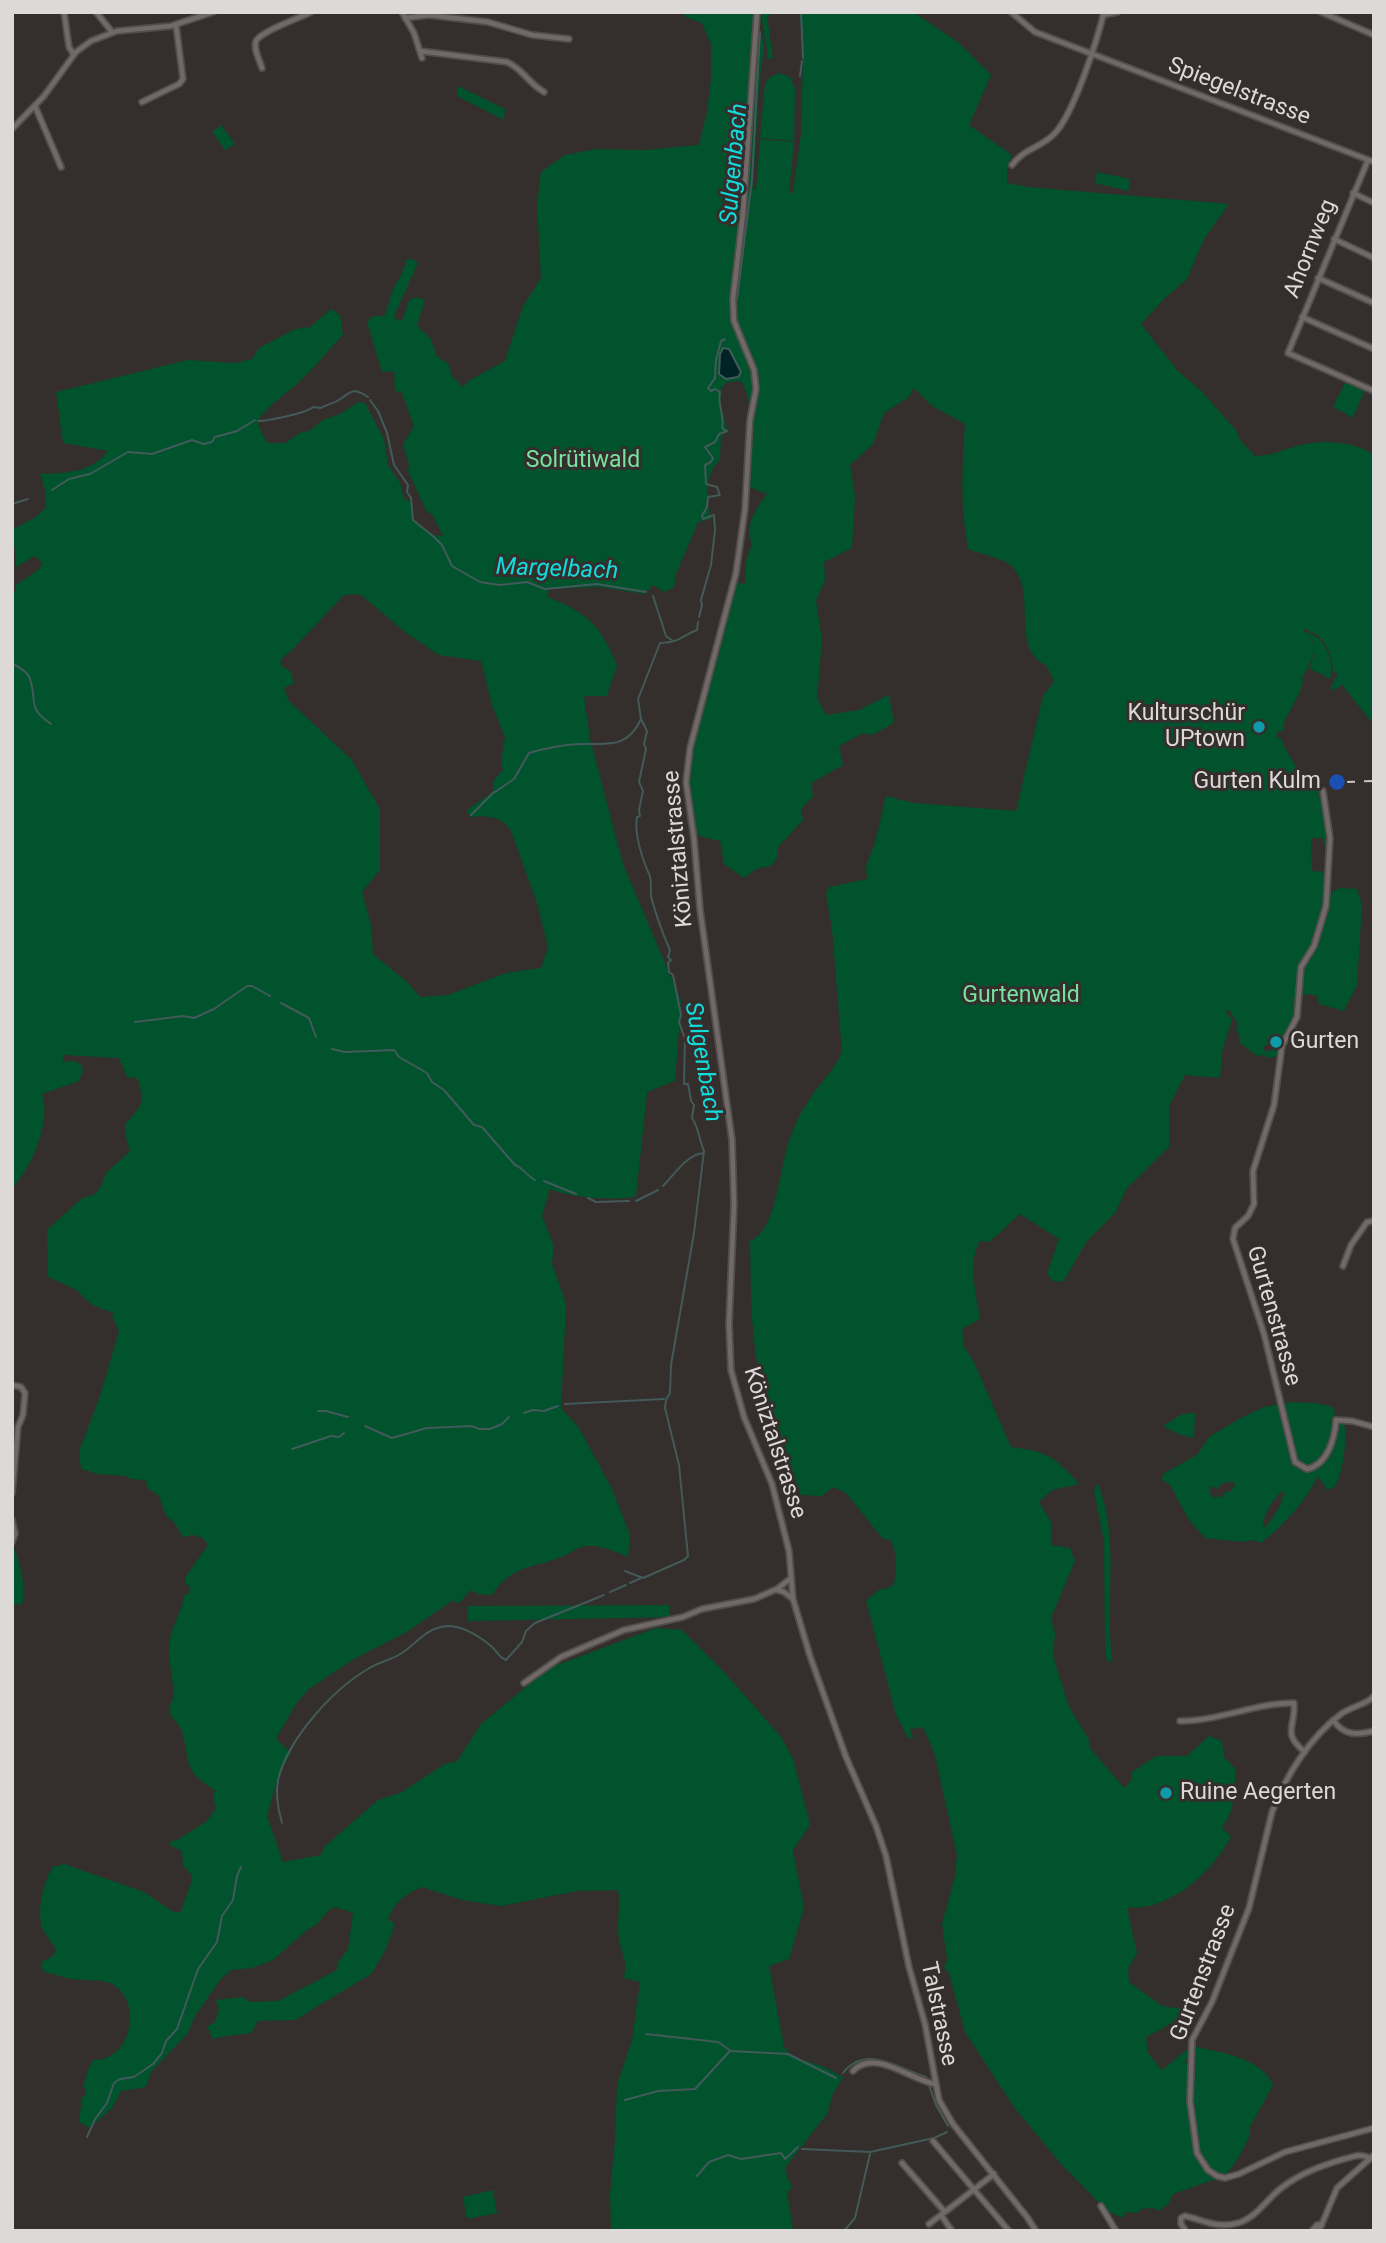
<!DOCTYPE html>
<html>
<head>
<meta charset="utf-8">
<style>
  body { margin:0 }
  #map { position:relative; width:1386px; height:2243px; overflow:hidden; background:#342e2c; font-family:Roboto,sans-serif }
  canvas { display:block }
  .frame { position:absolute; inset:0; border:14px solid #ddd9d8; pointer-events:none }
</style>
</head>
<body>
<div id="map">
<canvas width="1386" height="2243"></canvas>
<div class="frame"></div>
</div>
<script>
const context = document.querySelector('canvas').getContext('2d');
context.lineJoin = 'round';
function fill(path, color) { context.fillStyle = color; context.fill(path, 'evenodd'); }
function stroke(path, color, width, dash) { context.strokeStyle = color; context.lineWidth = width; context.lineCap = dash ? 'butt' : 'round'; context.setLineDash(dash || []); context.stroke(path); }
function label(font, color, halo, rows, align = 'center') {
  context.font = font + ' Roboto,sans-serif'; context.lineWidth = 6; context.setLineDash([]); context.textBaseline = 'middle'; context.strokeStyle = halo; context.fillStyle = color; for (const [text, x, y, turn = 0] of rows) {
    context.save(); context.translate(x, y); context.rotate((+turn || 0) * Math.PI / 180); context.textAlign = isNaN(turn) ? turn : align; if (halo) context.strokeText(text, 0, 0); context.fillText(text, 0, 0); context.restore();
  }
}
fill(new Path2D(`
  M681,12H755L756,35L762,36L764,47L759,87L753,190H756L760,139L794,142L789,193H793L801,134L803,57L800,12H913L958,42L991,75L969,125L1012,155L1007,169V183L1028,187L1229,204L1204,239L1187,279L1164,299L1141,324L1177,370L1202,392L1236,430L1239,439L1255,456C1268,456 1275,453 1287,449C1315,439 1347,439 1373,454L1374,457V725L1342,685L1333,690L1330,689L1338,673L1333,672C1333,654 1323,633 1304,629L1303,631C1322,644 1310,663 1303,677L1299,675L1303,679C1301,700 1284,712 1283,731H1278L1276,737L1281,738C1289,760 1302,775 1319,790L1318,797L1322,795L1328,837V848H1325L1323,838H1311L1312,871L1327,872L1320,922L1313,944L1304,958L1298,1009L1284,1036L1263,1047L1265,1052C1274,1051 1276,1046 1281,1042L1278,1056L1269,1058L1263,1055L1257,1056L1239,1042L1240,1036L1236,1030L1238,1024L1230,1011L1225,1010L1232,1020L1222,1051L1220,1078L1185,1075L1169,1106V1147L1127,1188L1115,1213L1087,1241L1063,1282L1053,1281L1047,1274L1059,1239L1020,1214L989,1242L980,1241C967,1263 976,1293 980,1319L962,1329L964,1347L973,1360L1011,1447C1046,1451 1056,1457 1079,1484L1052,1490L1039,1502L1051,1522V1545L1070,1548L1075,1561L1051,1618L1055,1633L1053,1656L1069,1707L1089,1740L1090,1748L1124,1788L1131,1781L1132,1772L1156,1756H1187L1209,1736L1222,1741L1224,1757L1235,1768C1236,1789 1235,1811 1222,1827L1231,1837C1214,1868 1184,1897 1149,1906C1142,1908 1134,1907 1127,1908L1137,1953L1128,1969L1129,1982L1162,2006L1184,2009C1177,2023 1159,2030 1146,2037L1148,2053L1162,2070L1189,2048V2056L1184,2062L1189,2064L1192,2046C1218,2052 1261,2057 1273,2085L1250,2127V2136L1237,2160L1225,2176L1173,2194L1169,2203L1159,2211L1153,2208L1141,2209L1137,2213L1126,2212L1123,2218L1107,2211L1061,2164L1014,2107L965,2032L949,1973L944,1968L947,1959L942,1924L955,1876L957,1855L935,1755L924,1729L919,1727L910,1730L913,1738H908L896,1715L866,1600L879,1590L893,1586C898,1572 897,1554 891,1540L883,1539L846,1493L833,1487L822,1496L801,1495C786,1455 768,1414 759,1371C750,1330 751,1284 750,1241C776,1232 780,1169 788,1144C793,1128 800,1113 809,1100C819,1083 836,1070 842,1051L832,929L826,894L829,887L867,879L866,866L875,843L886,796L914,803L1016,811L1043,696L1054,682L1047,666C1007,646 1041,590 1009,564C1001,558 978,553 968,549C960,507 962,466 965,424L932,406L914,388L909,397L884,413L873,444L850,465L855,496L852,548L824,562L825,580L816,601L822,639L817,698L826,715L859,710L889,695L894,723L872,735L863,733L839,746L843,765L811,783L813,796L801,809L803,820L778,847V857L771,866L756,869L744,878L724,864L720,841L699,836C687,816 685,784 688,761C691,732 705,695 713,666C720,638 723,609 733,582L745,584L746,561L752,544C744,525 756,509 767,494L747,486C748,462 756,398 741,381L727,382L722,387L720,402L728,432L721,435L720,460C704,474 706,500 711,519L698,522L676,574L674,587L665,592L653,585L644,594L600,587L549,589L547,597C587,611 601,627 617,665L607,696H584L590,739L623,864L681,1001L675,1081L647,1092L636,1196C618,1202 568,1197 550,1189L542,1216L554,1247L552,1263L566,1304L561,1408L579,1428L612,1489L630,1535L628,1557C615,1551 596,1543 581,1547C576,1548 571,1553 566,1555C537,1568 511,1564 492,1595L478,1594L471,1590L459,1603L452,1601L405,1633L354,1659L309,1689L296,1704L276,1739L291,1753L278,1777L267,1816L283,1862L321,1855L324,1847L378,1800L402,1792L445,1764L457,1761L481,1724L549,1668L656,1628L682,1630L725,1673L781,1737L793,1758L810,1825L793,1850L804,1908L789,1959L769,1966L784,2047L793,2057L822,2066L843,2077L833,2094L827,2114L787,2165L785,2171L792,2188L787,2192L793,2231H611L610,2195L615,2139L617,2085L632,2040L640,1982L624,1978C628,1960 622,1956 619,1940C616,1924 621,1906 618,1890L577,1891L501,1906L462,1900L422,1887C405,1894 396,1901 388,1919L395,1924L384,1953L371,1974L295,2020L258,2021L251,2033C238,2035 227,2035 213,2039L207,2027L215,2022L219,2009L216,2000L243,1997L250,2002L278,2001L337,1970L338,1962L348,1949L353,1913L335,1907L329,1910L317,1924L307,1930L273,1960L252,1968L231,1970L220,1980L195,2016L188,2033L151,2072L146,2087L121,2091L112,2108L90,2128L79,2122L82,2097L85,2096L86,2089L83,2088L88,2070L93,2060C131,2061 143,2005 114,1985C103,1978 84,1981 71,1979C62,1977 54,1974 45,1972L41,1967L43,1961L53,1956L56,1949C52,1943 47,1937 43,1930C36,1914 43,1880 53,1867L64,1864L144,1892L172,1911L180,1913L191,1883L192,1875L183,1866L182,1851L171,1846L169,1841H175L206,1822L216,1809L213,1799L215,1790C178,1767 193,1761 180,1727C177,1722 173,1719 170,1714C167,1707 174,1701 174,1694C173,1676 167,1658 170,1640C172,1623 183,1611 184,1595L189,1594L190,1586L185,1584L186,1576L208,1545L203,1538L194,1535L183,1537L173,1521L166,1516L159,1496L147,1488L146,1480L131,1479L126,1476L98,1474L81,1469L79,1451L99,1399L119,1331L112,1316L114,1313L92,1305L75,1289L48,1277L47,1230L81,1199L95,1194L101,1186L106,1173L130,1151L125,1134V1124C143,1105 146,1103 137,1078L127,1077L119,1058L64,1055L63,1062L73,1061L81,1064L83,1071L79,1081L42,1094C52,1120 31,1170 12,1188V602L16,585L38,570L43,563L35,556L16,567L13,529L36,517L46,507L45,490L40,474C66,473 91,473 108,451L63,443L56,392L188,360L236,363L252,359L259,348L295,329L310,327L331,309L340,315L343,335C328,351 313,369 297,384C284,395 265,408 257,422L267,443H285L300,433L311,430L323,420L340,414L358,402L365,403L384,439L388,465L400,483L404,499L411,502L412,518L432,535L443,536L432,514L427,512L408,471L409,464L403,445L414,426L401,391L395,392L394,371L382,372L367,322L373,316H384C389,307 389,297 394,288C399,277 404,272 406,260L413,259L418,263L394,316L398,321L403,319L409,300L416,297L425,300L417,326L431,339L436,355L449,365L451,375L463,387L468,381L505,361L523,306L541,278L537,205L541,172L565,155L596,149L645,150L699,145L707,112L711,78V45L702,23L686,17ZM720,353L740,374V376L720,374ZM360,594L406,633L439,655L481,661L492,705L505,737L501,762L503,770L494,780V791L467,810L470,817C486,815 502,816 511,831L537,903L548,947L541,968L506,973L448,995L420,997L406,981L373,954L371,925L362,892L380,870V809L351,759L288,700L284,688L294,683L291,672L282,666L280,660L291,651L344,595Z
  M762,12H771V15L767,16L773,59L768,58C767,41 761,28 762,12Z
  M779,73L790,77L795,88L794,141L760,138L765,83L770,77Z
  M458,86L505,109L504,120L457,96Z
  M221,125L235,144L225,150L212,132Z
  M1097,172L1130,179L1129,191L1095,183Z
  M1346,381L1365,389L1353,418L1333,407Z
  M1304,631C1325,636 1335,660 1330,679L1324,676L1325,671L1323,675L1310,669C1314,654 1318,642 1304,631Z
  M1340,888L1357,889L1362,905L1357,985L1344,1011L1319,1004L1317,996L1310,994L1302,996L1304,968L1315,947L1329,893Z
  M1291,1402L1315,1403L1334,1407L1335,1420L1344,1421C1347,1442 1344,1468 1335,1487L1327,1490L1318,1476C1306,1501 1283,1526 1261,1543L1254,1540L1243,1542L1205,1538L1189,1520L1170,1485L1162,1480L1163,1474L1197,1455L1209,1437L1239,1419L1264,1407ZM1225,1482H1233L1235,1485L1231,1491L1224,1493L1223,1498L1219,1496L1215,1498L1210,1494L1209,1485L1216,1489ZM1282,1491L1285,1494L1282,1498C1281,1508 1269,1523 1263,1529C1263,1515 1270,1503 1282,1491Z
  M1195,1413L1194,1438L1181,1435L1163,1426L1182,1414Z
  M1098,1484C1120,1540 1105,1601 1112,1659L1110,1663L1107,1661L1105,1651L1104,1542L1094,1492L1096,1485Z
  M12,1544C18,1555 28,1592 22,1604L12,1605Z
  M669,1605V1617L468,1621L467,1606Z
  M493,2190L497,2213L467,2219L463,2197Z`), '#01532d');
const water = new Path2D(`
  M723,348L729,349L741,372L738,377L726,379L719,374L720,354Z`);
fill(water, '#002324');
stroke(water, '#425a5a', 2);
stroke(new Path2D(`
  M801,12L803,58
  M800,76L802,61
  M737,299L752,180L760,32
  M370,400L378,411L387,433L394,465L408,485L407,492L411,498L413,520L433,536L442,545L452,566L480,582L500,585L527,582L545,589L597,584L646,592
  M258,421C268,421 307,413 313,407L321,408C327,404 332,404 337,401C351,393 351,386 368,397
  M52,490L69,479L90,474L128,452L152,454L192,440L204,444L212,442L215,437L237,431L255,420
  M12,504L28,499
  M653,596L666,636L673,641
  M699,617L702,605L701,600L711,565L715,530L714,515L703,519L702,516L707,507L708,497L720,495L717,487L706,484L705,465L711,462L713,458L705,447L715,442L719,434L727,431L722,428C725,416 717,405 720,392L715,389L711,391L708,388L715,378L716,360L721,341L725,339
  M12,663C18,667 28,671 30,679C38,702 26,707 51,724
  M495,792L514,779L529,753C546,748 562,745 579,744C606,743 627,750 641,719
  M471,815L494,792
  M281,1003L309,1018L316,1037
  M135,1022L183,1016L194,1018L214,1009L247,986H252L270,996
  M332,1049L345,1052L394,1050L399,1057L427,1073L432,1082L444,1090L474,1125L482,1127L515,1165C523,1168 527,1176 535,1180
  M544,1181L576,1194
  M663,1186C674,1175 687,1154 704,1153
  M588,1198L596,1202L629,1201
  M636,1201L658,1190
  M565,1404L664,1399
  M318,1411H326L348,1417
  M524,1413L533,1410L544,1411L558,1406
  M365,1426L392,1438L427,1428L472,1426L479,1429H490L502,1424L509,1417
  M292,1449L331,1436L339,1437L344,1433
  M625,1571L643,1578L684,1560L688,1556L679,1465L665,1408L666,1400L670,1393L671,1365L694,1233L704,1151C699,1140 699,1128 692,1118L694,1105L691,1101L688,1084H684L685,1039L679,1022L681,1015L673,975L669,972L668,963L671,960L668,957L670,950C662,932 657,918 652,900C649,891 653,882 649,874C642,859 634,833 637,817L640,816L639,810L643,791L639,782L646,749L644,744L647,731L641,719L638,699L660,643C682,642 679,637 697,630L698,622
  M630,1583L641,1578
  M610,1592L626,1585
  M282,1823C278,1809 275,1795 278,1780C288,1739 332,1690 368,1669C378,1662 392,1660 402,1653C418,1642 426,1628 447,1626C463,1626 479,1636 491,1646C497,1651 498,1657 506,1660L522,1642L526,1631L535,1623L604,1595
  M646,2034L718,2042L731,2051L788,2054L836,2078
  M843,2073C866,2044 898,2068 926,2077L936,2105L948,2126
  M625,2100L658,2091L695,2089L729,2052
  M87,2137L95,2119L107,2103L114,2083L120,2079L134,2077L153,2064L162,2053L166,2041L177,2029L198,1969L217,1942L222,1916L233,1900L237,1876L241,1867
  M802,2149L870,2152L934,2138L947,2132
  M697,2176L709,2162L728,2155L741,2159L781,2153L785,2159L798,2147
  M844,2231L855,2218L870,2154`), '#425a5a', 2);
const minor = new Path2D(`
  M64,12L69,47L74,55
  M96,12L112,32
  M402,12L414,33L422,58
  M757,12L743,213L733,299L734,321L754,370L756,389L750,420L745,509L736,573L690,748L686,782L694,839L700,909L732,1140L734,1204L729,1324L731,1370L744,1417L772,1484L789,1551L793,1599L810,1656L846,1757L876,1826L886,1856L909,1967L925,2024L939,2100L953,2124L1027,2217L1036,2231
  M1011,12L1035,32L1374,162
  M1321,12L1374,35
  M1103,15L1117,12
  M405,18L429,15L488,22L532,35L569,39
  M420,51L507,62C523,69 529,84 544,92
  M262,68C260,61 253,49 256,41C261,31 300,18 311,12
  M142,102L179,84L183,79L176,25
  M35,106L61,167
  M12,129L44,96L76,52L91,41L117,31L171,26L213,12
  M1368,160L1288,353L1374,391
  M1012,165C1023,149 1043,147 1055,133C1074,113 1097,41 1104,12
  M1353,193L1374,203
  M1334,239L1374,258
  M1318,278L1374,303
  M1302,317L1374,349
  M1323,791L1330,838L1326,906L1314,946L1301,967L1297,1017L1282,1046L1274,1105L1253,1171L1254,1204L1248,1216L1235,1228L1233,1239L1264,1334L1295,1462L1307,1469C1327,1465 1335,1439 1336,1420L1352,1421L1374,1427
  M1343,1266L1351,1245L1367,1222L1374,1221
  M12,1385L21,1387L25,1393L23,1415L18,1427L12,1493
  M12,1520L15,1534L12,1542
  M777,1590L784,1592L793,1599
  M524,1683L561,1657L624,1630L683,1617L702,1609L754,1599L777,1589L790,1579
  M1374,1696C1368,1704 1350,1707 1341,1714C1309,1738 1286,1776 1272,1812L1249,1908L1212,2002L1192,2040L1190,2101L1197,2153L1208,2170L1217,2176L1225,2178L1239,2174L1285,2152L1374,2128
  M1333,1720C1344,1736 1357,1735 1374,1731
  M1180,1721C1220,1721 1255,1703 1294,1703C1296,1726 1281,1733 1305,1752
  M853,2071C875,2048 910,2080 935,2084
  M933,2141L1009,2231
  M902,2163L945,2212
  M1101,2206L1116,2231
  M929,2224L941,2215
  M952,2231L941,2215L994,2174
  M1186,2231L1181,2224V2218L1185,2216C1203,2220 1218,2229 1238,2223C1256,2218 1266,2200 1280,2189C1299,2174 1320,2166 1344,2159C1353,2157 1361,2153 1369,2158
  M1312,2231L1317,2225L1322,2224
  M1319,2231L1337,2188L1374,2155`);
stroke(minor, '#514d4b', 8);
stroke(minor, '#706967', 4.5);
stroke(new Path2D(`
  M1346,782L1374,781`), '#ccc7c6', 2, [9, 9]);
for (const [x, y, r, color] of [
  [1259,727,7,"#0f9aa8"],
  [1337,782,9,"#1a4fb4"],
  [1276,1042,7,"#0f9aa8"],
  [1166,1793,7,"#0f9aa8"]
]) { const dot = new Path2D(); dot.arc(x, y, r, 0, 2 * Math.PI); context.fillStyle = color; context.fill(dot); stroke(dot, '#342e2c', 2.5); }
label('23px', '#ddd9d8', '#342e2c', [
  ["Spiegelstrasse",1239,92,21],
  ["Ahornweg",1311,249,-68],
  ["Köniztalstrasse",679,849,-95],
  ["Gurtenstrasse",1273,1316,74],
  ["Köniztalstrasse",774,1443,72],
  ["Gurtenstrasse",1204,1973,-69],
  ["Talstrasse",938,2014,78]
]);
label('23px', '#77e1a0', '#342e2c', [
  ["Solrütiwald",583,461],
  ["Gurtenwald",1021,996]
]);
label('23px', '#ddd9d8', '#342e2c', [
  ["Kulturschür",1245,714],
  ["UPtown",1245,740],
  ["Gurten Kulm",1321,782],
  ["Gurten",1290,1042,"left"],
  ["Ruine Aegerten",1180,1793,"left"]
], 'right');
label('italic 24px', '#13dbdc', '#342e2c', [
  ["Sulgenbach",735,164,-85],
  ["Margelbach",557,570,2],
  ["Sulgenbach",702,1062,80]
]);
</script>
</body>
</html>
